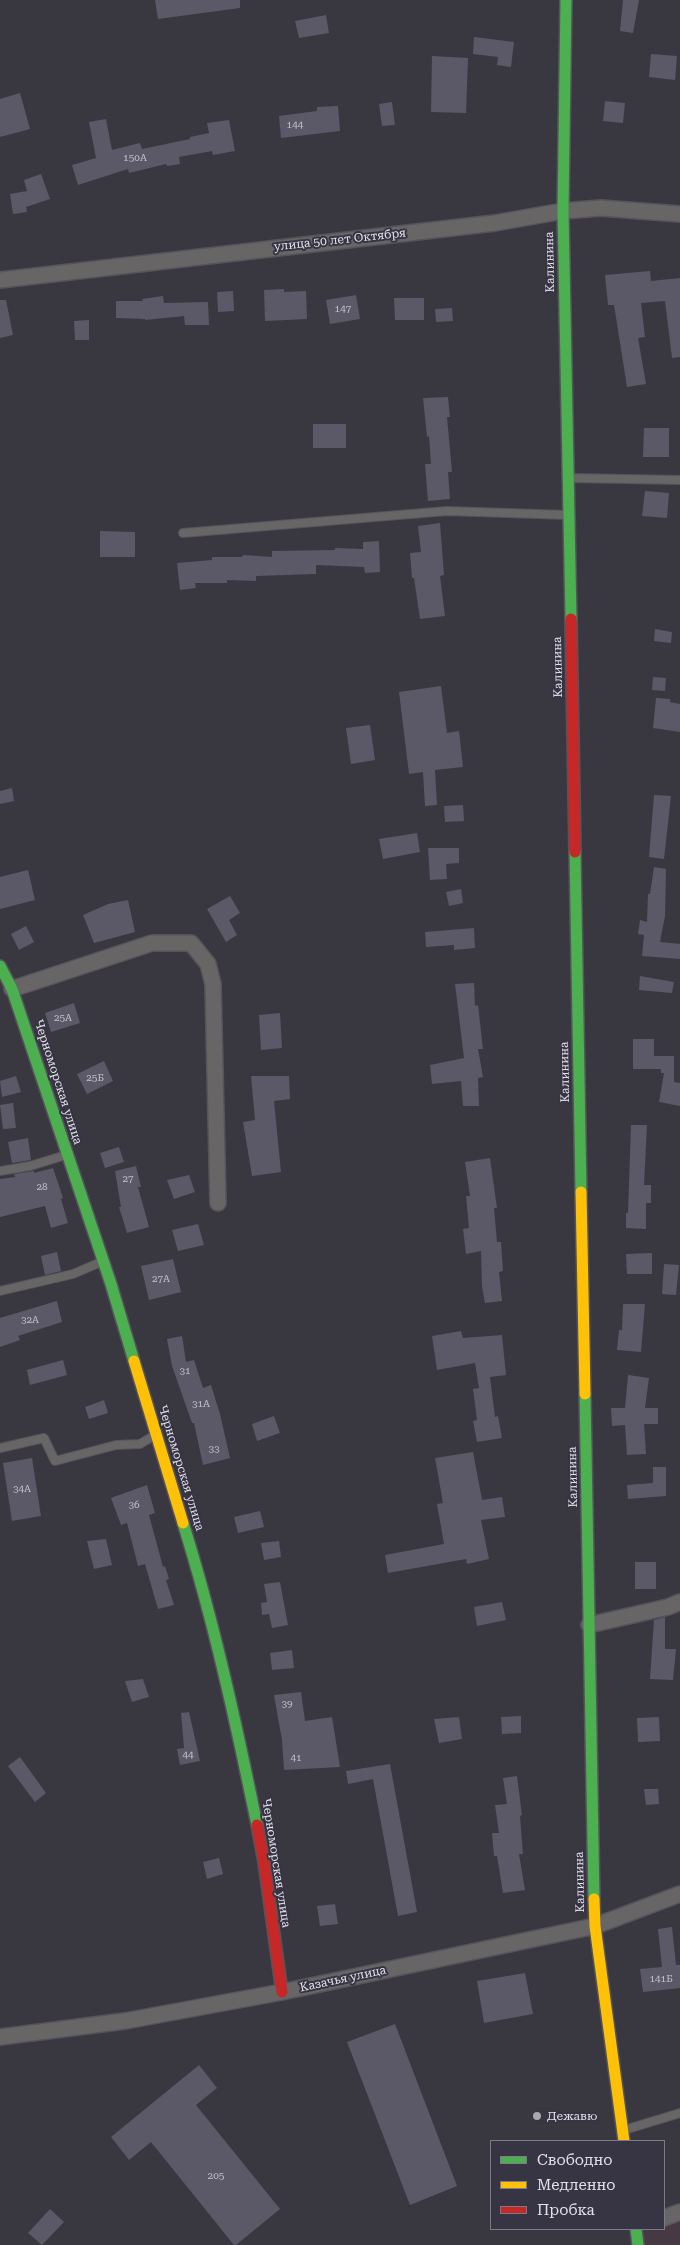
<!DOCTYPE html>
<html>
<head>
<meta charset="utf-8">
<style>
  body { margin:0 }
  #map { position:relative; width:680px; height:2245px; overflow:hidden; background:#393840; font-family:"Roboto Serif",serif }
  canvas { display:block }
  .legend { position:absolute; left:490px; top:2140px; width:175px; height:90px; box-sizing:border-box; background:#373443; border:1px solid #7c7a86; margin:0; padding:6px 9px; list-style:none; font-size:15px; color:#e3e2eb }
  .legend li { display:flex; align-items:center; gap:10px; height:25px }
  .legend b { width:25px; border:1px solid #7c7a86 }
</style>
</head>
<body>
<div id="map">
<canvas width="680" height="2245"></canvas>
<ul class="legend">
<li><b style="height:6px;background:#4caf50"></b>Свободно</li>
<li><b style="height:6px;background:#ffc107"></b>Медленно</li>
<li><b style="height:6px;background:#c62828"></b>Пробка</li>
</ul>
</div>
<script>
const context = document.querySelector('canvas').getContext('2d');
context.lineJoin = 'round';
function fill(path, color) { context.fillStyle = color; context.fill(path, 'evenodd'); }
function stroke(path, color, width, dash) { context.strokeStyle = color; context.lineWidth = width; context.lineCap = dash ? 'butt' : 'round'; context.setLineDash(dash || []); context.stroke(path); }
function label(font, color, halo, rows, align = 'center') {
  context.font = font + ' "Roboto Serif",serif'; context.lineWidth = 4; context.setLineDash([]); context.textBaseline = 'middle'; context.strokeStyle = halo; context.fillStyle = color; for (const [text, x, y, turn = 0] of rows) {
    context.save(); context.translate(x, y); context.rotate((+turn || 0) * Math.PI / 180); context.textAlign = isNaN(turn) ? turn : align; if (halo) context.strokeText(text, 0, 0); context.fillText(text, 0, 0); context.restore();
  }
}
fill(new Path2D(`
  M680,2212V2245H638L636,2229H664V2218Z`), '#463944');
fill(new Path2D(`
  M155,0H240V8L158,19Z
  M623,0H639L633,33L620,31Z
  M326,15L329,33L299,38L295,21Z
  M474,37L514,42L511,67L497,65L498,57L473,54Z
  M651,54L677,56L675,80L649,77Z
  M432,56L468,58L466,113L431,112Z
  M20,93L30,129L0,137V99Z
  M605,101L625,103L623,123L603,121Z
  M392,102L395,125L382,126L379,104Z
  M338,106L340,131L281,138L279,116L317,111V107Z
  M106,119L112,150L140,143L142,149L190,139V137L209,133L207,123L229,120L235,151L213,155L212,151L179,157L180,164L167,166L166,164L129,173L128,169L78,185L72,165L96,158L89,122Z
  M41,174L50,199L26,207L27,212L13,214L10,194L27,191L24,180Z
  M650,271L651,281L680,278V357L672,358L665,301L641,303L645,337L638,338L646,384L627,387L614,305H608L605,275Z
  M284,289V292L306,291L307,319L265,321L264,290Z
  M233,291L234,311L218,312L217,292Z
  M356,295L360,319L330,324L326,300Z
  M163,296L164,303L208,302L209,325H185L184,316L145,320V319L116,318V301H143L142,299Z
  M394,298H424V320H395Z
  M0,300H6L13,335L0,338Z
  M452,308L453,321L436,322L435,309Z
  M89,320V340H75L74,321Z
  M448,397L450,417H447L452,472H448L450,499L428,501L425,464H431L429,436L427,437L423,398Z
  M313,424H346V448H313Z
  M644,428H669V457H643Z
  M645,491L669,493L667,518L642,516Z
  M440,523L444,575L440,576L445,616L420,619L414,578H412L410,553L421,552L418,526Z
  M100,531L135,532V557H100Z
  M379,541L380,572L365,573L364,567L316,565V574L256,576V581L227,580V583H195L196,588L180,590L177,563L212,560V557H242L243,555L272,557V551L335,550V548L363,549V542Z
  M655,629L672,632L671,643L654,641Z
  M653,677L666,678L665,691L652,690Z
  M441,686L447,733L459,731L463,767L435,770L437,805L425,806L423,772L409,774L399,692Z
  M656,698L670,699V702L680,704V732L653,728Z
  M370,725L375,760L351,764L346,728Z
  M12,788L14,801L0,804V791Z
  M654,795L671,796L664,859L649,857Z
  M463,805L464,821L445,822L444,806Z
  M417,833L420,852L383,859L379,839Z
  M428,848H459V863L446,864L447,879L430,880Z
  M654,867L666,869L665,916L660,942L680,944V959L642,956L644,935L638,934L640,920L647,922L648,894H650Z
  M28,870L35,900L0,909V877Z
  M461,889L463,903L449,906L446,892Z
  M230,896L240,913L229,920L237,935L226,942L207,909Z
  M128,900L135,932L94,943L83,915L108,904Z
  M26,926L34,942L19,950L11,934Z
  M474,928L475,948L454,950V945L426,947L425,932Z
  M640,976L674,982L672,993L639,990Z
  M474,983L475,1006L478,1005L483,1049H478L483,1077L478,1078L479,1106H463L461,1081L432,1084L430,1065L464,1058L455,984Z
  M74,1003L80,1023L51,1032L45,1013Z
  M280,1013L282,1048L261,1050L259,1015Z
  M633,1039H654V1056H674V1082L680,1083V1106L659,1102L664,1073H661V1069H633Z
  M104,1061L113,1081L87,1094L77,1074Z
  M16,1076L21,1092L2,1097L0,1081Z
  M251,1076H289L290,1099L274,1101L281,1172L252,1176L243,1122L255,1120Z
  M13,1103L16,1128L3,1129L0,1105Z
  M631,1125H647L644,1185H651V1203H646V1229L626,1228V1213H628Z
  M28,1138L31,1160L12,1163L8,1142Z
  M119,1147L124,1162L105,1168L100,1153Z
  M490,1158L497,1208H494L497,1242H501L503,1271L499,1272L502,1301L485,1303L482,1287L481,1251L466,1254L463,1229L469,1228L466,1196H470L465,1162Z
  M136,1166L141,1187H138L149,1227L127,1233L119,1207H121L115,1171Z
  M53,1168L63,1198L61,1199L68,1223L51,1228L45,1206L0,1217V1179L15,1177L14,1174L34,1171V1173Z
  M189,1175L195,1192L174,1199L167,1180Z
  M198,1224L204,1245L178,1251L172,1230Z
  M57,1252L61,1271L45,1275L41,1256Z
  M652,1253V1274H627L626,1254Z
  M173,1259L181,1292L149,1300L141,1266Z
  M664,1264L679,1265L676,1295L662,1294Z
  M57,1301L62,1322L18,1336L20,1340L0,1347V1318Z
  M623,1304H645L641,1352L617,1350L619,1330H622Z
  M461,1331L463,1338L502,1335L506,1375L490,1377L495,1417L498,1416L502,1438L477,1442L473,1421L477,1420L473,1389L479,1388L475,1363L437,1370L432,1336Z
  M182,1336L186,1362L194,1360L203,1388L211,1385L220,1414L230,1458L203,1465L194,1423H192L172,1366L167,1339Z
  M63,1360L67,1375L30,1385L27,1370Z
  M628,1375L649,1378L645,1408H658V1424H644L646,1454L627,1455L625,1425L612,1426L611,1408H625Z
  M104,1400L108,1413L89,1419L85,1407Z
  M274,1416L280,1433L257,1441L252,1424Z
  M473,1452L482,1500L502,1497L505,1517L481,1520L489,1559L467,1564L466,1559L388,1573L385,1555L444,1544L437,1504L443,1503L435,1458Z
  M32,1458L41,1516L12,1521L3,1463Z
  M653,1467H666V1496L628,1499L627,1485L653,1483Z
  M147,1485L155,1513L149,1515L163,1567L165,1566L169,1579L166,1580L174,1605L158,1609L145,1564L138,1566L127,1523L121,1525L111,1498Z
  M260,1511L264,1527L238,1533L234,1517Z
  M106,1539L112,1565L94,1569L87,1541Z
  M279,1541L281,1557L264,1560L261,1543Z
  M635,1562H656V1589H635Z
  M280,1582L288,1625L272,1628L269,1614L262,1615L261,1603L267,1602L264,1584Z
  M502,1602L506,1620L477,1626L474,1607Z
  M665,1617V1649H676L673,1680L650,1679L654,1620Z
  M292,1650L294,1668L272,1670L270,1653Z
  M143,1679L149,1697L132,1702L125,1681Z
  M301,1692L305,1721L332,1717L340,1767L284,1770L282,1740L274,1695Z
  M189,1712L200,1761L180,1765L177,1749L184,1748L181,1713Z
  M521,1716V1733L502,1734L501,1717Z
  M459,1717L462,1739L439,1743L434,1719Z
  M659,1717L660,1741L638,1742L637,1718Z
  M20,1757L46,1793L35,1802L8,1766Z
  M390,1764L417,1912L398,1916L373,1779L348,1784L346,1771Z
  M517,1776L522,1815L520,1816L523,1854H519L525,1890L503,1893L497,1856H494L492,1833H499L495,1805L507,1804L503,1778Z
  M644,1789H658L659,1804L646,1805Z
  M219,1858L223,1874L207,1879L203,1862Z
  M335,1904L338,1924L320,1926L317,1906Z
  M672,1927L676,1965H680V1988L643,1992L640,1969L662,1967L658,1929Z
  M525,1973L533,2014L484,2023L477,1981Z
  M395,2024L457,2186L410,2205L347,2042Z
  M199,2065L217,2088L196,2105L280,2209L236,2245H234L151,2142L129,2160L111,2137Z
  M50,2209L64,2222L42,2245L28,2233Z`), '#5b5868');
const lane = new Path2D(`
  M570,478L680,480
  M183,533L447,511L567,515
  M0,1171L30,1166L66,1155
  M0,1291L73,1274L101,1262
  M0,1448L44,1438L55,1461L116,1445L140,1444L155,1435
  M624,2130L680,2113`);
const street = new Path2D(`
  M0,280L495,223L563,211L601,208L680,214
  M12,989L152,943H191L208,964L213,984L218,1203
  M589,1625L668,1607L680,1602
  M0,2037L125,2021L282,1992L595,1926L680,1894
  M664,2218L680,2212`);
const fast = new Path2D(`
  M566,0L563,211L571,619
  M575,852L581,1192
  M0,966L12,989L111,1284L134,1361
  M585,1394L594,1899
  M183,1523C214,1622 236,1723 257,1825
  M636,2229L638,2245`);
const slow = new Path2D(`
  M581,1192L585,1394
  M134,1361L183,1523
  M594,1899L595,1926L624,2141`);
const jam = new Path2D(`
  M571,619L575,852
  M257,1825L264,1862L282,1992`);
stroke(lane, '#55545b', 10);
stroke(street, '#55545b', 18);
stroke(fast, '#55545b', 14);
stroke(slow, '#55545b', 14);
stroke(jam, '#55545b', 14);
stroke(lane, '#686566', 8);
stroke(street, '#686566', 15);
stroke(fast, '#4caf50', 11);
stroke(slow, '#ffc107', 11);
stroke(jam, '#c62828', 11);
for (const [x, y, r, color] of [
  [537,2116,5,"#a8a6af"]
]) { const dot = new Path2D(); dot.arc(x, y, r, 0, 2 * Math.PI); context.fillStyle = color; context.fill(dot); stroke(dot, '#373443', 2); }
label('10px', '#c1c0ca', null, [
  ["144",295,125],
  ["150А",135,158],
  ["147",343,309],
  ["25А",63,1018],
  ["25Б",95,1078],
  ["27",128,1179],
  ["28",42,1187],
  ["27А",161,1279],
  ["32А",30,1320],
  ["31",185,1371],
  ["31А",201,1404],
  ["33",214,1449],
  ["34А",22,1489],
  ["36",134,1505],
  ["39",287,1704],
  ["44",188,1755],
  ["41",296,1758],
  ["141Б",661,1979],
  ["205",216,2176]
]);
label('12px', '#e3e2eb', '#373443', [
  ["улица 50 лет Октября",340,240,-6],
  ["Калинина",550,262,-91],
  ["Калинина",558,667,-91],
  ["Калинина",565,1072,-91],
  ["Черноморская улица",58,1082,72],
  ["Черноморская улица",181,1468,73],
  ["Калинина",573,1477,-91],
  ["Черноморская улица",276,1863,81],
  ["Калинина",580,1882,-91],
  ["Казачья улица",343,1979,-12]
]);
label('12px', '#e3e2eb', '#373443', [
  ["Дежавю",547,2116]
], 'left');
</script>
</body>
</html>
